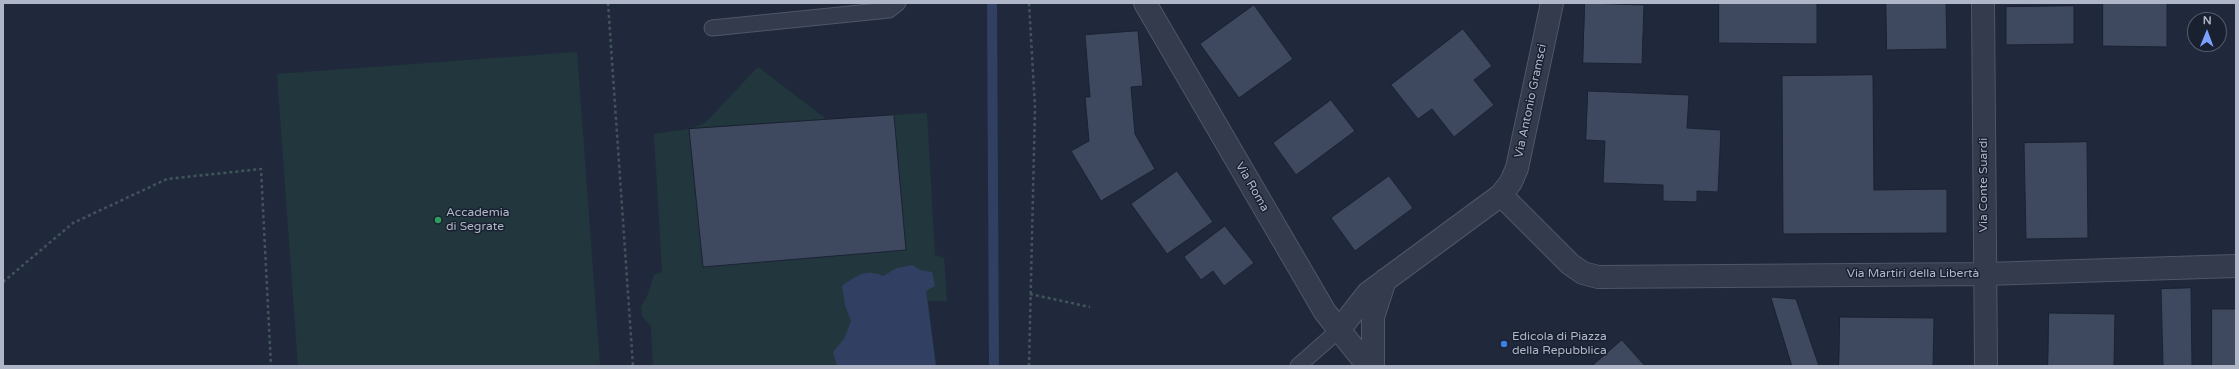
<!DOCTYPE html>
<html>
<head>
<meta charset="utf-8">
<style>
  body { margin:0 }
  #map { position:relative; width:2239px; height:369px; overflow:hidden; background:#20293c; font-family:"Varela Round",sans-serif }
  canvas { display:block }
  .frame { position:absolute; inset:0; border:4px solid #afb6c8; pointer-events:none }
  .north { position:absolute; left:2187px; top:12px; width:40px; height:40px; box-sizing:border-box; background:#192030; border:1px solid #555c6d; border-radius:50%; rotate:1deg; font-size:11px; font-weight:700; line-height:16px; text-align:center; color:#afb6c8 }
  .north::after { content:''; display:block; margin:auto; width:14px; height:18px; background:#7da0ff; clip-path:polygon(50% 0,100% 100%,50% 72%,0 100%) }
</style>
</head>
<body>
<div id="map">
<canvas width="2239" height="369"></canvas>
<div class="frame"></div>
<div class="north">N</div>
</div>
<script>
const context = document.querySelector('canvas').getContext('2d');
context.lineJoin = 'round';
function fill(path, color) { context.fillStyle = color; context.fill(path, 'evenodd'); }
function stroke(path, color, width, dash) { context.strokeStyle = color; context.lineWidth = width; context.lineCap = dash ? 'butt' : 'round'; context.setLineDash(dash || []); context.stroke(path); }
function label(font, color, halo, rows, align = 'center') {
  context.font = font + ' "Varela Round",sans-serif'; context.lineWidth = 3; context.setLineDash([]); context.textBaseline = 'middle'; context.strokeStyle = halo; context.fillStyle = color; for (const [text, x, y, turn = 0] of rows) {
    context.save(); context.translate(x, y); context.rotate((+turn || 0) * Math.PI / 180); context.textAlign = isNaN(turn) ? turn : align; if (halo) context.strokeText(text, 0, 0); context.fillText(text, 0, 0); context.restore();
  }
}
fill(new Path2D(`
  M577,52L600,366H298L277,74Z
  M758,67L826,119L927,113L935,255L944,258L947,301H928L936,366H653L651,326L642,316L641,307L648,294L654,275L662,272L654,134L689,129L705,123Z`), '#22373d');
fill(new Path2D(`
  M912,265L920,270L932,272L935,286L926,291L936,366H837L833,352L844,339L851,321L845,305L842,286C855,276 867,268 883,276L897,268Z`), '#303f62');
stroke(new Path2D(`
  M992,3L994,366`), '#303f62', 10);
const building = new Path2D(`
  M1585,3L1644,5L1642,64L1583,63Z
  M1719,3H1817V44L1719,43Z
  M1886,3H1946L1947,49L1887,50Z
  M2103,3H2167V47L2103,46Z
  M1254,5L1293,59L1239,98L1200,44Z
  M2074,6V44L2006,45V7Z
  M1463,29L1492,66L1474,80L1494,105L1454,137L1432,109L1418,119L1391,85Z
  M1138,31L1143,86L1131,87L1135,134L1155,169L1101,201L1071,151L1089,141L1085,97H1090L1085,35Z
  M1873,75L1874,190L1947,189V233L1783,234L1782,76Z
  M1588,91L1689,95L1687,128L1721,130L1718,192L1697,191V202L1663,201V185L1603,183L1605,141L1586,140Z
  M1331,100L1355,131L1296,175L1273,143Z
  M894,115L906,250L703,267L689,129Z
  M2087,142L2088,238L2026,239L2024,143Z
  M1177,171L1213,222L1167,254L1131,204Z
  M1389,176L1413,208L1355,251L1331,218Z
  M1225,226L1254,263L1224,286L1213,271L1201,280L1184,257Z
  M2191,288L2192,366H2163L2161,289Z
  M1771,297L1796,299L1819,366H1792Z
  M2212,309H2236V366H2212Z
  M2049,313L2115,314L2114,366H2048Z
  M1840,317L1934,318L1933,366H1839Z
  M1622,340L1645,366H1592Z`);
fill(building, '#3e485e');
stroke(building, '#1b2233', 1);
const service = new Path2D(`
  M712,28L889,10L898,3
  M1298,366L1339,330`);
const minor = new Path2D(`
  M1145,3L1325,312L1368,366
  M1983,3L1986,366
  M1501,195L1570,264L1583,273L1598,277L1985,274L2236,266
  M1339,330L1368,293L1501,195L1511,182L1517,168L1552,3
  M1373,366V317L1385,280`);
stroke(service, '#4f5667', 17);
stroke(minor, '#4f5667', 24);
stroke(new Path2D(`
  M608,3L633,366
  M3,282L73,223L167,179L261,169L271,366
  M1030,294L1090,307
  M1029,366L1035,107L1029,3`), '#40545a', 2.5, [3, 3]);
stroke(service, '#343b4c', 15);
stroke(minor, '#343b4c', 22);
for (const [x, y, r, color] of [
  [438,220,4,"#2e9e5b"],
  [1504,344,4,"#3f7fe0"]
]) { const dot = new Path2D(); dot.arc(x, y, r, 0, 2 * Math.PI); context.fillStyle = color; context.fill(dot); stroke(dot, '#192030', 1.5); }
label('12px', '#afb6c8', '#192030', [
  ["Via Antonio Gramsci",1531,101,-78],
  ["Via Conte Suardi",1984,185,-90],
  ["Via Roma",1252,187,60],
  ["Via Martiri della Libertà",1913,274]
]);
label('12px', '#afb6c8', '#192030', [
  ["Accademia",446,213],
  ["di Segrate",446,227],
  ["Edicola di Piazza",1512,337],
  ["della Repubblica",1512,351]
], 'left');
</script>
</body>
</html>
